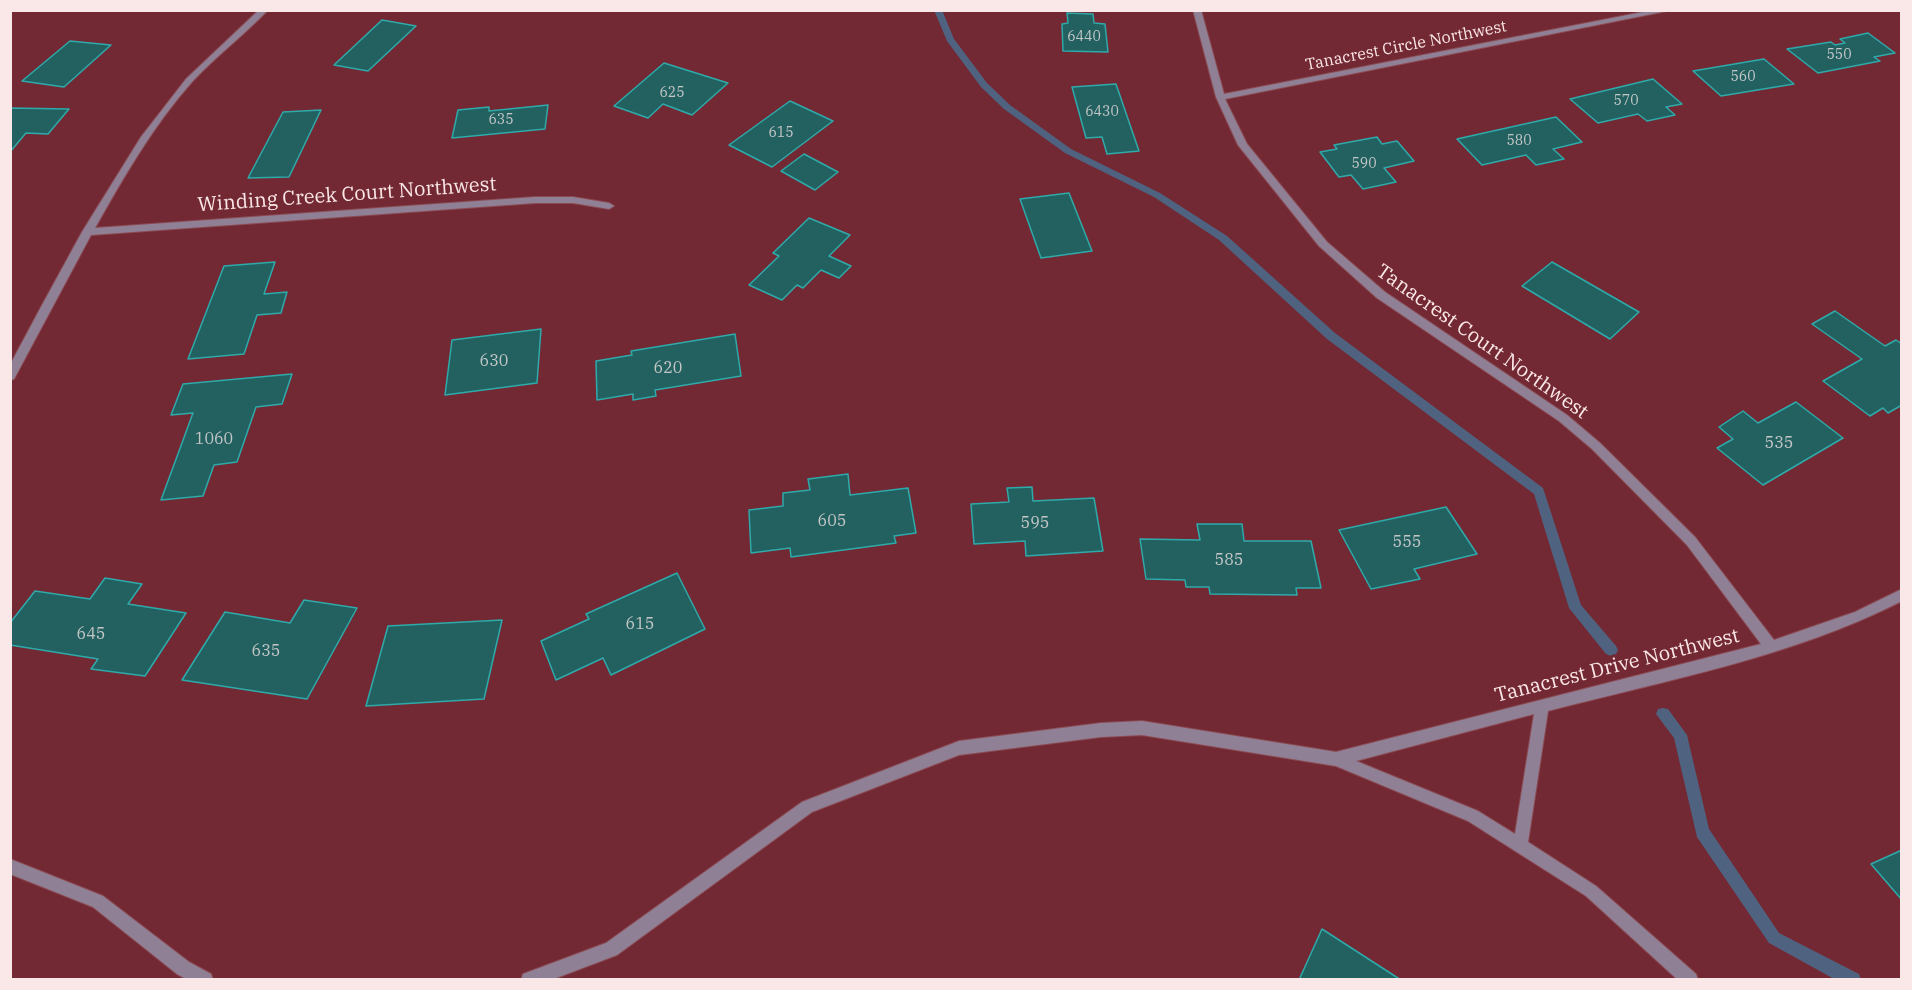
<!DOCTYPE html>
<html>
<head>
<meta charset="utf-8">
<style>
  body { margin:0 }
  #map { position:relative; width:1912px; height:990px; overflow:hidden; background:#732933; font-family:"IBM Plex Serif",serif }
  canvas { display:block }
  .frame { position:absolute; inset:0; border:12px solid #fae7e8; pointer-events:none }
</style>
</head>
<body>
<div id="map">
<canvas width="1912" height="990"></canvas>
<div class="frame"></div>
</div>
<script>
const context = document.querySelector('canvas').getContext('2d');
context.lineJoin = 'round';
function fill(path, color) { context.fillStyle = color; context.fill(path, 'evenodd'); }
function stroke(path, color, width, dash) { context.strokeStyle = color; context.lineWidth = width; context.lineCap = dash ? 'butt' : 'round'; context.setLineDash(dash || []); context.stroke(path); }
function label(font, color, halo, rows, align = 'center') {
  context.font = font + ' "IBM Plex Serif",serif'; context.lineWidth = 6; context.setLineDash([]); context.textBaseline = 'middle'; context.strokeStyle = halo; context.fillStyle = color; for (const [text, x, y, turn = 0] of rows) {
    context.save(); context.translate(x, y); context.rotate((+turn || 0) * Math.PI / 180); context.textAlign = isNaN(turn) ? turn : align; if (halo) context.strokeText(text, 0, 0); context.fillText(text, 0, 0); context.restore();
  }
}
fill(new Path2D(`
  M934,10H942L954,39L987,83L1010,105L1071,149L1160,193L1227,236L1335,333L1543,488L1581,605L1616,646L1618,650L1616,654L1611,656L1606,654L1569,608L1534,494L1327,339L1219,240L1154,197L1065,153L1004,109L981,87L947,41Z
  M1663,708L1668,709L1687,735L1709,829L1779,933L1859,974L1861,980H1836L1769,943L1697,837L1674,738L1656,714L1658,709Z`), '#4f6380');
const building = new Path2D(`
  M1067,13L1093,14L1094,23L1105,24L1108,52L1063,51L1062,24L1068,23Z
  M382,20L416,26L368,71L334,65Z
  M1868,33L1895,53L1874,57L1880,61L1818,73L1787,49L1831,42L1835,45L1845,43L1840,39Z
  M70,41L111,45L64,87L22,81Z
  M1764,59L1794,84L1721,96L1693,71Z
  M664,63L728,83L692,115L663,104L648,118L614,106Z
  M1653,79L1682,104L1666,107L1675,115L1647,121L1638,114L1598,123L1570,99Z
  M1116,84L1139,151L1107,154L1102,137L1086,138L1072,87Z
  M790,101L833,121L772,167L729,145Z
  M548,105L545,129L452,138L458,110L489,107V111Z
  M10,108L69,109L48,134L26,133L10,152Z
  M321,110L289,177L248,178L283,112Z
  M1556,117L1582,142L1553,149L1564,159L1536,165L1526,155L1482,165L1457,139Z
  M1377,137L1382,144L1397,141L1414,161L1384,168L1396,182L1363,189L1351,175L1339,177L1320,152L1337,149L1334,145Z
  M804,154L838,172L815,190L781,171Z
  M1069,193L1092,251L1041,258L1020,199Z
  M809,218L850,235L829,256L851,266L839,278L821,270L803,288L797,285L782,300L749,285L779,256L773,253Z
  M275,262L264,294L287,292L281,313L257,315L244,354L188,359L224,266Z
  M1552,262L1639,312L1610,339L1522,286Z
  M1835,311L1885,346L1896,340L1902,344V405L1888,413L1883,408L1870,416L1823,381L1862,359L1812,324Z
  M541,329L537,383L445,395L452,340Z
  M735,334L741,376L655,390L656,396L633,400V394L597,400L596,361L632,355L631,351Z
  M292,374L282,404L256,407L237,462L214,465L203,496L161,500L193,413L171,415L183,384Z
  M1796,402L1843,438L1763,485L1717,448L1733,439L1719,427L1743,411L1758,423Z
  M848,474L850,495L908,488L916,533L894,536L896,543L791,557L790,548L751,553L749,510L783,506V493L810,490L808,479Z
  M1032,487L1033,501L1094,498L1103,551L1026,556L1025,541L974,544L971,504L1009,502L1007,488Z
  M1446,507L1477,554L1414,569L1420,579L1371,589L1339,530Z
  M1197,524H1242L1244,541H1311L1321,588H1296L1297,595L1210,594L1209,587H1186L1185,580L1146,579L1140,539L1200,540Z
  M677,573L705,629L611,675L603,658L556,680L541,641L589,619L586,614Z
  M105,578L142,584L128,604L186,613L145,676L91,669L98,659L10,645V623L35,591L90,599Z
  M304,600L357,608L307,699L182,680L225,612L290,623Z
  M502,620L484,699L366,706L388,626Z
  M1902,850V900L1871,864Z
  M1322,929L1401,980H1299Z`);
fill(building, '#236161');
stroke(building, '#2eaaaa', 1.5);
const minor = new Path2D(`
  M259,10H268C243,36 215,57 191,83C153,126 123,178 95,228L535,197H573L609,203L614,206L609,209L573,203H535L91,235L14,379L10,380V365L41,307L82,232L141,137L186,79Z
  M1193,10H1201L1224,94L1653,10H1672L1225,99L1247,144L1327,242L1385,292L1567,415L1600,443L1695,537L1774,640L1855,612L1902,589V601C1792,657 1667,680 1548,711L1528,842L1596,886L1696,974L1698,980H1678L1586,896L1468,821L1336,766L1142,735L1101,737L959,755L812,812L617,955L551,980H521L523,974L606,943L802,802L959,741L1101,723L1142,721L1336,752L1761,644L1687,545L1592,449L1559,421L1377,298L1319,246L1238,145L1216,97ZM1534,714L1515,834L1478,811L1356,761Z
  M10,859L103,896L189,962L211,974L213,980H188L177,974L93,907L10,874Z`);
stroke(minor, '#8b4b54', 2);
fill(minor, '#8f8096');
label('14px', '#c4c6c6', null, [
  ["6440",1084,37],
  ["550",1839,55],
  ["560",1743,77],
  ["625",672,93],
  ["570",1626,101],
  ["6430",1102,112],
  ["635",501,120],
  ["615",781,133],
  ["580",1519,141],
  ["590",1364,164]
]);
label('16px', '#fae7e8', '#732933', [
  ["Tanacrest Circle Northwest",1406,46,-11]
]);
label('16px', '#c4c6c6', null, [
  ["630",494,361],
  ["620",668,368],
  ["1060",214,439],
  ["535",1779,443],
  ["605",832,521],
  ["595",1035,523],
  ["555",1407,542],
  ["585",1229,560],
  ["615",640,624],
  ["645",91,634],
  ["635",266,651]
]);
label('20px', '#fae7e8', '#732933', [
  ["Winding Creek Court Northwest",347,195,-4],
  ["Tanacrest Court Northwest",1482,342,35],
  ["Tanacrest Drive Northwest",1617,666,-14]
]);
</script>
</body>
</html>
